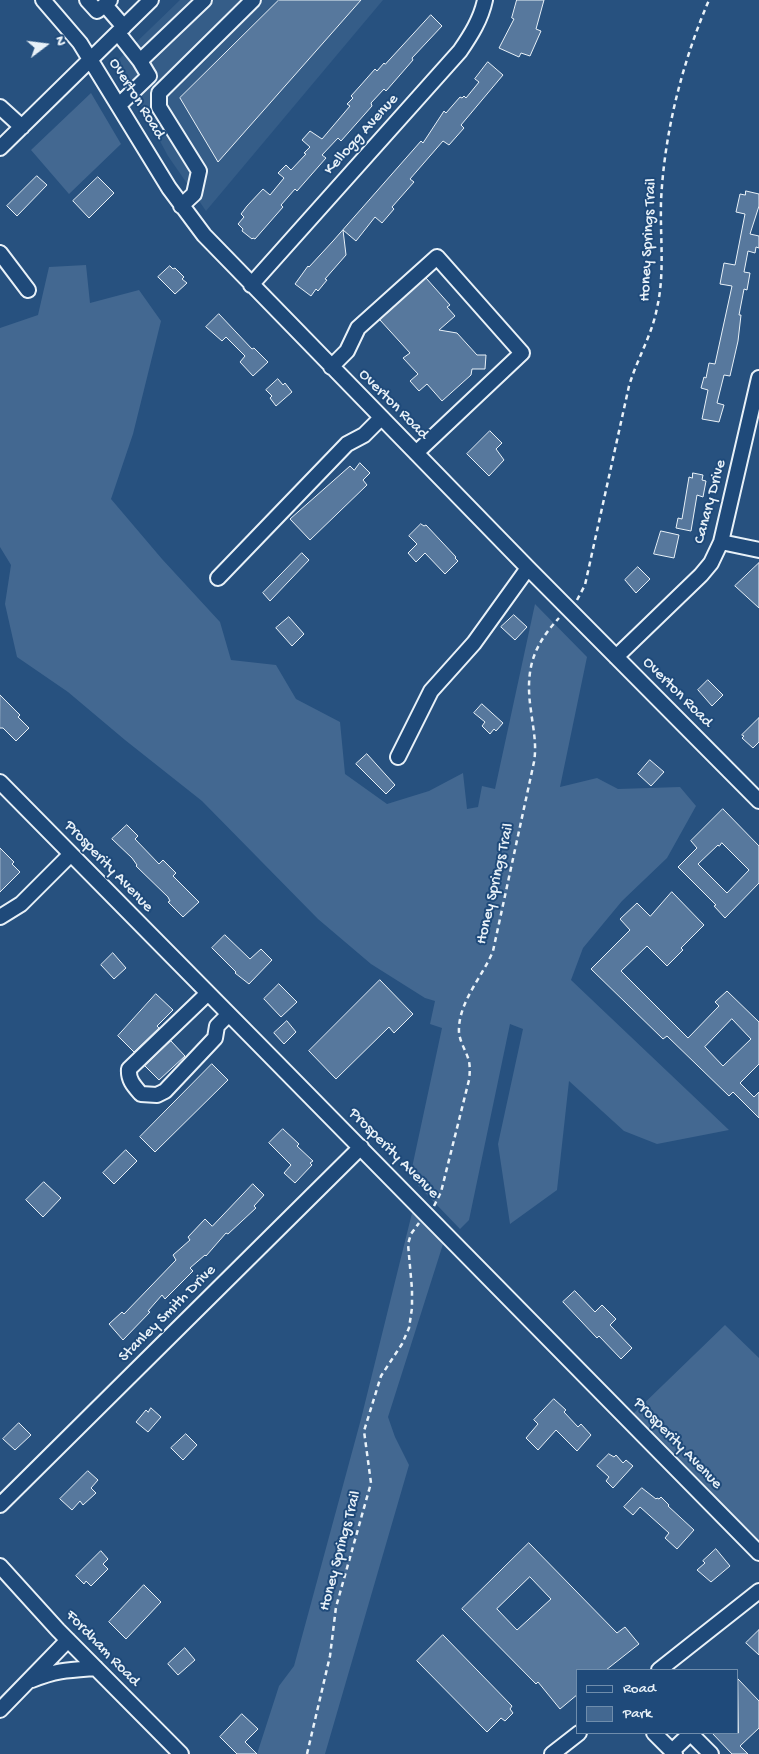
<!DOCTYPE html>
<html>
<head>
<meta charset="utf-8">
<style>
  body { margin:0 }
  #map { position:relative; width:759px; height:1754px; overflow:hidden; background:#27517f; font-family:"Gochi Hand",sans-serif }
  canvas { display:block }
  .legend { position:absolute; left:576px; top:1669px; width:162px; height:65px; box-sizing:border-box; background:#1f4a7a; border:1px solid #6f8dac; margin:0; padding:6px 9px; list-style:none; font-size:15px; color:#e8f1f8 }
  .legend li { display:flex; align-items:center; gap:10px; height:25px }
  .legend b { width:25px; border:1px solid #6f8dac }
  .north { position:absolute; left:20px; top:20px; width:50px; height:50px; -webkit-text-stroke:4px #1f4a7a; paint-order:stroke; rotate:75deg; font-size:14px; font-weight:700; line-height:20px; text-align:center; color:#e8f1f8 }
  .north::after { content:''; display:block; margin:auto; width:18px; height:22px; background:#e8f1f8; clip-path:polygon(50% 0,100% 100%,50% 72%,0 100%) }
</style>
</head>
<body>
<div id="map">
<canvas width="759" height="1754"></canvas>
<ul class="legend">
<li><b style="height:6px;background:#1f4a7a"></b>Road</li>
<li><b style="height:14px;background:#436891"></b>Park</li>
</ul>
<div class="north">N</div>
</div>
<script>
const context = document.querySelector('canvas').getContext('2d');
context.lineJoin = 'round';
function fill(path, color) { context.fillStyle = color; context.fill(path, 'evenodd'); }
function stroke(path, color, width, dash) { context.strokeStyle = color; context.lineWidth = width; context.lineCap = dash ? 'butt' : 'round'; context.setLineDash(dash || []); context.stroke(path); }
function label(font, color, halo, rows, align = 'center') {
  context.font = font + ' "Gochi Hand",sans-serif'; context.lineWidth = 4; context.setLineDash([]); context.textBaseline = 'middle'; context.strokeStyle = halo; context.fillStyle = color; for (const [text, x, y, turn = 0] of rows) {
    context.save(); context.translate(x, y); context.rotate((+turn || 0) * Math.PI / 180); context.textAlign = isNaN(turn) ? turn : align; if (halo) context.strokeText(text, 0, 0); context.fillText(text, 0, 0); context.restore();
  }
}
fill(new Path2D(`
  M180,0H383L206,211L168,156L117,61Z`), '#355d88');
fill(new Path2D(`
  M91,93L121,144L69,194L31,150Z
  M86,265L90,303L139,290L161,321L133,434L111,499L162,559L220,622L231,660L276,665L296,699L340,722L345,774L387,804L429,791L463,773L467,809L478,807L482,786L495,789L535,604L587,657L560,787L597,778L618,789L680,787L696,806L667,858L622,901L583,948L571,980L729,1130L657,1144L624,1131L569,1081L557,1190L510,1224L498,1144L523,1029L510,1024L469,1220L460,1229L410,1177L442,1028L430,1024L435,1001L425,998L371,964L318,919L202,801L125,740L68,692L17,657L5,604L11,565L0,547V328L38,315L49,267Z
  M413,1209L444,1241L388,1417L395,1437L409,1465L325,1754H257L279,1686L294,1666L361,1419Z
  M725,1325L759,1358V1544L633,1414Z`), '#436891');
const building = new Path2D(`
  M279,0H361L218,162L180,98Z
  M517,0H544L536,29L541,31L530,56L521,53L519,57L499,48L514,19L512,18Z
  M431,15L442,26L412,58L413,60L386,91L384,89L371,103L372,106L341,141L338,138L322,155L326,158L297,191L295,189L281,205L283,207L255,239L253,238L252,239L242,231L243,229L238,224L244,217L241,214L247,206L263,189L270,195L284,178L278,173L286,165L291,170L306,154L304,153L310,147L302,140L310,131L322,139L350,106L347,104L353,98L351,96L360,86L375,69L377,71L384,63L385,64Z
  M488,62L503,75L461,125L464,128L449,145L443,141L410,179L414,182L392,207L394,209L382,223L375,217L356,241L343,230L346,255L325,279L327,280L318,291L316,289L311,296L295,284L308,266L309,267L333,241L421,141L423,143L444,111L446,113L460,97L462,98L464,96L466,98L479,82L475,79Z
  M37,176L47,185L17,216L7,206Z
  M98,177L114,193L89,218L73,201Z
  M746,191L759,194V206L750,234L759,236V248L756,247L755,253L748,251L744,272L750,273L747,290L744,289L739,315H741L738,341L730,376L724,375L717,403L724,405L719,422L702,419L708,390L701,388L704,377L706,378L709,363L715,364L732,286L720,284L724,263L735,265L745,214L736,212L740,194L745,195Z
  M170,266L173,269L175,268L184,277L182,279L187,283L175,294L158,277Z
  M426,278L450,305L447,307L455,316L439,330L457,333L477,355H486L485,369H472L471,375L442,401L427,384L419,391L410,381L418,374L403,358L410,353L380,320Z
  M219,314L252,349L254,348L268,362L253,376L240,362L245,356L226,337L222,341L206,327Z
  M278,379L283,385L285,383L292,392L276,406L270,398L272,396L266,390Z
  M490,431L502,443L496,449L504,460L489,476L467,454Z
  M360,463L370,473L363,480L367,485L310,540L290,519L350,466L354,470Z
  M693,473L703,475L702,480L706,481L703,497L697,495L691,531L676,528L678,518L682,519L689,477L692,478Z
  M421,524L424,526L426,525L456,557L455,558L458,561L445,574L425,553L416,562L408,553L417,544L409,536Z
  M661,531L679,535L674,558L654,554Z
  M302,553L309,560L270,601L263,593Z
  M759,563V608L735,586Z
  M638,567L650,579L636,593L625,580Z
  M514,615L527,627L515,640L501,627Z
  M289,617L304,634L292,646L276,628Z
  M708,680L723,695L712,706L698,690Z
  M0,695L20,715L18,717L29,728L16,741L3,728H0Z
  M482,704L503,723L496,731L494,729L490,734L482,726L485,722L474,713Z
  M759,718V742L753,748L742,738L744,736L742,735Z
  M367,754L395,785L386,794L356,764Z
  M650,760L664,772L651,786L638,774Z
  M723,809L759,846V883L725,918L714,906L716,905L678,867L697,848L691,841ZM722,843L749,870L727,893L698,864L718,845L719,846Z
  M127,825L138,836L135,839L159,864L163,860L176,873L173,876L199,902L183,917L168,902L170,901L168,897L136,866L137,865L132,858L112,839Z
  M0,848L14,862L12,864L20,872L0,892Z
  M672,892L704,925L681,948L683,950L667,966L647,946L621,971L688,1038L719,1006L715,1002L727,991L759,1022V1064L740,1083L754,1097L759,1092V1118L733,1092L729,1096L667,1036L663,1039L591,969L630,930L620,919L637,903L650,916ZM732,1019L751,1039L723,1066L705,1047Z
  M225,935L250,959L261,949L272,960L249,984L235,973L236,972L212,948Z
  M113,953L126,968L114,979L101,965Z
  M380,980L413,1014L394,1033L389,1027L336,1079L309,1051Z
  M279,984L297,1002L281,1017L264,999Z
  M156,994L173,1010L157,1026L159,1028L134,1052L118,1036Z
  M287,1021L296,1032L284,1044L274,1033Z
  M171,1041L185,1056L159,1080L145,1066Z
  M212,1064L228,1080L155,1152L140,1137Z
  M283,1129L299,1144L297,1146L313,1161L310,1163L312,1165L295,1183L284,1173L291,1165L269,1143Z
  M126,1150L137,1161L114,1184L103,1173Z
  M44,1182L61,1198L43,1217L26,1200Z
  M253,1184L264,1195L254,1206L256,1208L228,1234L226,1233L206,1256L205,1255L190,1268L193,1271L165,1299L162,1295L148,1311L150,1312L123,1340L109,1324L122,1312L124,1314L176,1260L173,1255L190,1240L188,1237L205,1219L212,1226Z
  M575,1291L595,1312L602,1305L616,1319L610,1325L632,1348L621,1359L599,1336L597,1338L563,1302Z
  M554,1399L566,1410L564,1412L578,1427L581,1424L591,1435L577,1451L556,1430L538,1450L526,1438L538,1424L534,1420Z
  M151,1408L161,1417L148,1432L136,1422L146,1410L148,1412Z
  M19,1423L31,1435L15,1450L3,1439Z
  M186,1434L197,1445L183,1460L171,1448Z
  M609,1454L614,1457L616,1455L623,1463L626,1460L633,1466L613,1488L606,1481L609,1477L597,1466Z
  M88,1471L98,1480L91,1488L96,1493L83,1505L80,1501L72,1510L60,1499Z
  M642,1488L656,1499L657,1498L659,1499L661,1497L669,1505L668,1506L694,1530L677,1549L665,1538L669,1533L640,1507L633,1515L624,1507Z
  M529,1543L617,1633L625,1627L639,1644L606,1670H578V1694L560,1709L538,1682L536,1684L462,1609ZM530,1577L551,1599L517,1630L497,1609Z
  M716,1549L730,1566L711,1582L697,1570L705,1563L703,1561Z
  M101,1551L108,1559L103,1564L108,1569L91,1586L86,1581L84,1584L76,1576Z
  M144,1585L161,1602L126,1639L109,1622Z
  M759,1630V1655L746,1643Z
  M443,1635L512,1706L510,1709L513,1713L505,1721L501,1718L487,1732L417,1661Z
  M185,1648L195,1660L178,1675L168,1664Z
  M738,1679L759,1701V1728L740,1746L748,1754H732L712,1733H738Z
  M242,1714L258,1729L245,1742L257,1754H237L220,1737Z`);
fill(building, '#57789d');
stroke(building, '#e8f1f8', 1);
const minor = new Path2D(`
  M43,0L80,43L169,188L204,235L528,568L759,801
  M87,0L97,11L105,5
  M110,0L105,5L124,27
  M118,33L140,61
  M119,105L149,76L140,61L204,0
  M0,107L22,127
  M0,148L151,0
  M181,206L194,194L199,171L159,107V93L253,0
  M0,253L28,290
  M251,285L460,51C471,35 481,19 485,0
  M331,367L347,351L358,328L437,257L522,353L416,453
  M721,542L759,550
  M218,578L347,444L364,435L381,418
  M616,657L701,575L711,563L721,542L759,378
  M398,757L431,691L474,643L528,568
  M0,782C253,1039 507,1295 759,1553
  M0,917L21,904L71,854
  M207,994L129,1069C128,1080 134,1086 141,1094L157,1095L165,1091L215,1038L217,1026L228,1015
  M0,1505L361,1147
  M0,1566L58,1630L181,1754
  M659,1670L759,1591
  M32,1680C57,1670 69,1670 96,1668
  M0,1710L68,1640
  M654,1733L675,1754
  M690,1733L711,1754
  M672,1751L691,1733
  M552,1754L579,1733`);
stroke(minor, '#e8f1f8', 18);
stroke(new Path2D(`
  M577,600L585,585L629,386C637,359 652,335 657,308C665,273 660,238 661,202C664,134 682,63 709,0
  M434,1206L441,1192L469,1080C470,1073 470,1067 469,1061C466,1050 458,1040 459,1028C460,1000 483,976 493,951L534,762C537,744 533,728 531,711C525,671 532,647 559,618
  M307,1754L330,1656L336,1607L371,1483L364,1431L381,1376L402,1344L409,1328L412,1308V1289L408,1244L411,1234L419,1223`), '#e8f1f8', 2.5, [5, 4]);
stroke(minor, '#1f4a7a', 14);
label('16px', '#e8f1f8', '#1f4a7a', [
  ["Overton Road",136,99,58],
  ["Kellogg Avenue",362,135,-48],
  ["Honey Springs Trail",649,240,-87],
  ["Overton Road",393,405,45],
  ["Canary Drive",711,502,-75],
  ["Overton Road",677,693,45],
  ["Prosperity Avenue",108,867,46],
  ["Honey Springs Trail",496,884,-77],
  ["Prosperity Avenue",393,1154,45],
  ["Stanley Smith Drive",168,1314,-45],
  ["Prosperity Avenue",677,1444,46],
  ["Honey Springs Trail",341,1551,-75],
  ["Fordham Road",102,1649,46]
]);
</script>
</body>
</html>
